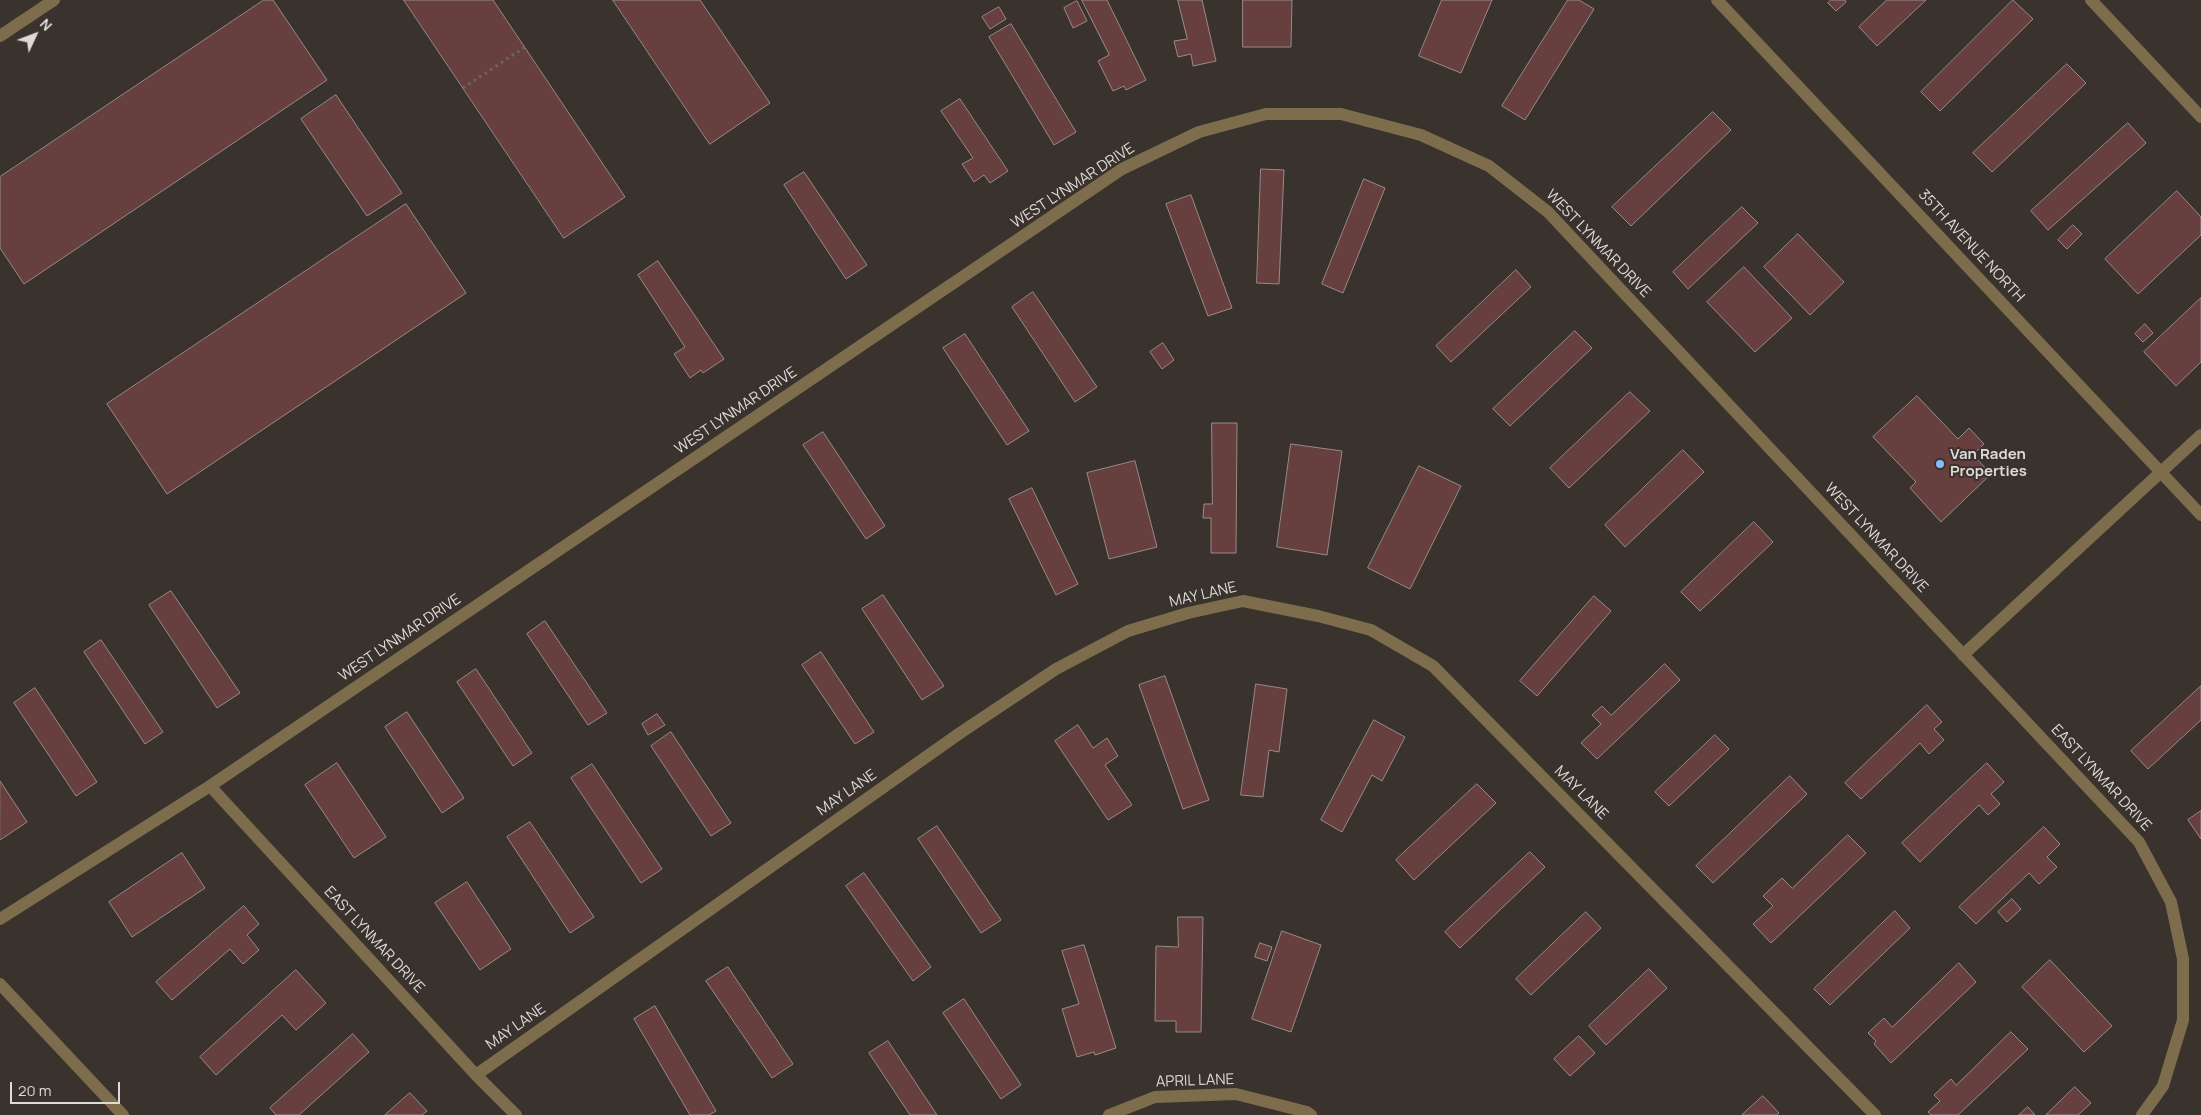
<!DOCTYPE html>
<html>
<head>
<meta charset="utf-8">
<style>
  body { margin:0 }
  #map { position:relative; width:2201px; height:1115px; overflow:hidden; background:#3a322d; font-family:Manrope,sans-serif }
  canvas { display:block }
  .north { position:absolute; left:10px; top:10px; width:50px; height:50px; -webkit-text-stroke:4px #3a322d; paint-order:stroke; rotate:47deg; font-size:14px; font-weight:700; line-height:20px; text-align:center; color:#dfdad7 }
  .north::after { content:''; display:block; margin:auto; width:18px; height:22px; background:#dfdad7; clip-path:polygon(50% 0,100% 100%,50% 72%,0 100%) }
  .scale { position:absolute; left:10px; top:1082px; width:110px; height:22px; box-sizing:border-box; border:2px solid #dfdad7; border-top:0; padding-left:6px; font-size:15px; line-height:18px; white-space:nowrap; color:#dfdad7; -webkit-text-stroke:4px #3a322d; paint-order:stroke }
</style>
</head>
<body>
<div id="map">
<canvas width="2201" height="1115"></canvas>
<div class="north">N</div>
<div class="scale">20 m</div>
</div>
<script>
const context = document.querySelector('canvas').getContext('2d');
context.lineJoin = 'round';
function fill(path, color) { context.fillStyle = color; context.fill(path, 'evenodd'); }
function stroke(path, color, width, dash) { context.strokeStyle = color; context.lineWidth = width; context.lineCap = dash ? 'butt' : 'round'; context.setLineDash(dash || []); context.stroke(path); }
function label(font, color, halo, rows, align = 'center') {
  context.font = font + ' Manrope,sans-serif'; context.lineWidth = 4; context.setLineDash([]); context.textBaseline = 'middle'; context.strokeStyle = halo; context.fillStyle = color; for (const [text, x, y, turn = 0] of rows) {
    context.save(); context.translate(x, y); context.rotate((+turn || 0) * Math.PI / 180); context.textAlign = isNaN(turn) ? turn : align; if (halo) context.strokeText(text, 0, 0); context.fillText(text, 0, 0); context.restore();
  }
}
const building = new Path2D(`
  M264,0H273L327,80L24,284L0,248V177Z
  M404,0H493L625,197L564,238Z
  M613,0H700L770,103L710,144Z
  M1082,0H1107L1146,80L1126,90L1124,86L1113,91L1098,61L1109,55Z
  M1178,0H1202L1216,61L1193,66L1191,54L1178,57L1174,41L1187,39Z
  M1243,0H1292L1291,47H1243Z
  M1442,0H1492L1461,73L1419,56Z
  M1568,0H1579L1594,9L1525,120L1502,106Z
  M1831,0H1845L1846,2L1836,11L1828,3Z
  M1887,0H1926L1877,46L1859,27Z
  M2013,0L2033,19L1940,111L1921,92Z
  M1077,1L1087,21L1073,28L1064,8Z
  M999,7L1006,19L990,29L982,17Z
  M1011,24L1076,132L1054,145L989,37Z
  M2067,64L2086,83L1992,172L1973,153Z
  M336,95L402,193L367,216L301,119Z
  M960,99L1008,171L990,183L984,175L974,182L962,164L973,158L941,111Z
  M1713,112L1731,130L1631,226L1612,207Z
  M2128,123L2146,143L2048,230L2031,211Z
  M1261,169L1284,170L1279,284L1257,283Z
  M804,172L867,265L846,279L784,185Z
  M1364,179L1385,188L1343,293L1322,284Z
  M2177,191L2201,217V235L2138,294L2105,259Z
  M1191,195L1232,308L1208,316L1166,204Z
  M406,204L466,293L167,494L107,404Z
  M1742,207L1758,223L1688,289L1673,272Z
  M2073,225L2082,234L2067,249L2058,240Z
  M1798,234L1844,282L1810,315L1764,267Z
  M658,261L724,359L703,373L701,370L690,378L674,354L685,347L638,275Z
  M1744,267L1792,318L1755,352L1707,302Z
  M1516,270L1531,287L1451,362L1436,346Z
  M1033,292L1097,387L1075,402L1012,307Z
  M2201,298V362L2176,386L2144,352Z
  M2145,324L2153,333L2143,342L2135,334Z
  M1575,331L1592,348L1510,426L1493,409Z
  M965,334L1029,431L1007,445L943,348Z
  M1163,343L1174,360L1162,369L1150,352Z
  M1630,392L1650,411L1569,488L1550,468Z
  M1917,396L1958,439L1969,428L1984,444L1973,455L1991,474L1941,522L1910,488L1916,482L1873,437Z
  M1212,423H1237L1236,553H1211V518H1203L1204,504H1212Z
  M823,432L885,526L866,539L803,445Z
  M1291,444L1342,451L1327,555L1277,547Z
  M1683,450L1704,472L1625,547L1605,525Z
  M1135,461L1157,547L1109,559L1087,473Z
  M1419,466L1461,486L1410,589L1368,568Z
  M1032,488L1078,584L1056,595L1009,499Z
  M1754,522L1773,542L1700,611L1681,592Z
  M171,591L240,693L217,708L149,605Z
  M883,595L944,686L922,700L862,609Z
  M1594,596L1611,611L1537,696L1520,681Z
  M545,621L607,713L588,725L527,634Z
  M101,640L163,732L145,744L84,652Z
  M821,652L874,732L855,744L802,665Z
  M1665,664L1680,680L1597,759L1581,743L1601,724L1592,715L1602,706L1611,715Z
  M476,669L532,753L513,766L457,682Z
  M1165,676L1209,800L1183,809L1139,685Z
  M1256,684L1287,689L1279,752L1269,750L1263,797L1241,795Z
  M2201,686V720L2148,769L2131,751Z
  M35,688L97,782L76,796L14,703Z
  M1927,705L1942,722L1934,729L1944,740L1929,754L1920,743L1861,799L1845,783Z
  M407,712L464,798L442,813L385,727Z
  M657,714L665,725L648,735L642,724Z
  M1374,720L1405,737L1382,781L1372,775L1342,832L1321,820Z
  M1078,725L1093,748L1107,738L1118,756L1105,765L1132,805L1108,820L1055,741Z
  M671,732L731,823L711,836L651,746Z
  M1715,735L1729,749L1669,806L1655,792Z
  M337,763L386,837L354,858L305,785Z
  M1987,763L2004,782L1991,794L2000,804L1988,815L1979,805L1920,862L1902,843Z
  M592,764L662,869L641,883L571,778Z
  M1790,776L1807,794L1713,883L1696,866Z
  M0,781L27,822L0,840Z
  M1477,784L1496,803L1414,880L1396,860Z
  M2201,811V839L2188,820Z
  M530,822L594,917L570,933L507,837Z
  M937,826L1001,920L981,933L918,839Z
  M2044,827L2060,844L2047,857L2057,867L2039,884L2029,873L1976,924L1959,907Z
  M1848,835L1866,853L1771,943L1753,924L1773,906L1763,896L1782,878L1792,888Z
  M1530,852L1545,867L1460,948L1445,932Z
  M182,853L205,888L132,937L109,902Z
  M864,873L931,967L913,981L846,886Z
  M467,882L511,949L480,970L435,903Z
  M2012,899L2021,909L2007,922L1998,912Z
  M244,906L259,924L247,935L259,950L243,964L230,949L172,1000L156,982Z
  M1895,911L1910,928L1830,1005L1814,989Z
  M1586,912L1601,928L1531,995L1516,979Z
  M1178,917H1203L1201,1032H1176V1021H1155L1156,946L1178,947Z
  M1282,931L1321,945L1291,1032L1252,1019Z
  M1260,943L1272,947L1267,961L1255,957Z
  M1084,945L1116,1048L1095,1055L1094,1052L1077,1057L1062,1009L1079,1004L1062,951Z
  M2050,960L2112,1026L2084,1052L2022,987Z
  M1959,963L1976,982L1891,1063L1874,1044L1876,1041L1868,1033L1884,1018L1892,1027Z
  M728,967L793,1064L772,1078L706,981Z
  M1649,969L1667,988L1606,1045L1589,1026Z
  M296,970L326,1003L296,1030L282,1015L216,1075L200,1057Z
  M964,999L1021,1085L1001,1099L943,1013Z
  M655,1006L716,1111L709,1115H690L634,1019Z
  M2011,1032L2028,1049L1958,1115H1931L1928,1112L1940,1101L1934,1095L1951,1079L1956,1085Z
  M353,1034L369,1052L299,1115H276L270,1108Z
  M1579,1036L1595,1053L1570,1076L1554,1059Z
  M888,1041L937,1115H910L869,1053Z
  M2075,1087L2091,1103L2078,1115H2046Z
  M410,1093L427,1111L422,1115H385Z
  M1763,1096L1779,1113L1777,1115H1742Z
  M2028,1107L2035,1115H2019Z`);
fill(building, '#673f3e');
stroke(building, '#978b8a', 1);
stroke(new Path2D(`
  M463,88L525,47`), '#6c6560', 3, [2.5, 4]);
stroke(new Path2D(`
  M1717,0L2201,515
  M2091,0L2201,117
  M0,36L54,0
  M1963,655L2201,435
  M210,786L476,1075L516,1115
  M0,919L210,786L1122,169L1199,132L1266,114H1341L1421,135L1489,166L1548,212L2139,842L2171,902L2183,959V1020L2163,1086L2142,1115
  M0,984L123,1115
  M476,1075L960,733L1056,669L1128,631L1188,613L1243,601L1318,616L1371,630L1433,666L1875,1115
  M1109,1115L1155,1097L1236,1094L1307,1112L1311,1115`), '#7d6d4c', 12);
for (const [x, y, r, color] of [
  [1940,464,5,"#87bbfb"]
]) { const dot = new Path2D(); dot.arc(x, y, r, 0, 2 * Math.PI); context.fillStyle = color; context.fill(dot); stroke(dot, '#3a322d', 2); }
label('15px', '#dfdad7', '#3a322d', [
  ["WEST LYNMAR DRIVE",1073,186,-33],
  ["WEST LYNMAR DRIVE",1598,244,46],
  ["35TH AVENUE NORTH",1971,246,47],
  ["WEST LYNMAR DRIVE",736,411,-34],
  ["WEST LYNMAR DRIVE",1876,538,47],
  ["MAY LANE",1203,595,-13],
  ["WEST LYNMAR DRIVE",400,638,-34],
  ["EAST LYNMAR DRIVE",2101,778,47],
  ["MAY LANE",847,793,-35],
  ["MAY LANE",1581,793,45],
  ["EAST LYNMAR DRIVE",374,940,47],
  ["MAY LANE",516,1027,-35],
  ["APRIL LANE",1195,1081,-2]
]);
label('bold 15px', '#dfdad7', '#3a322d', [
  ["Van Raden",1950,455],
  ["Properties",1950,472]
], 'left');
</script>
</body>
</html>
